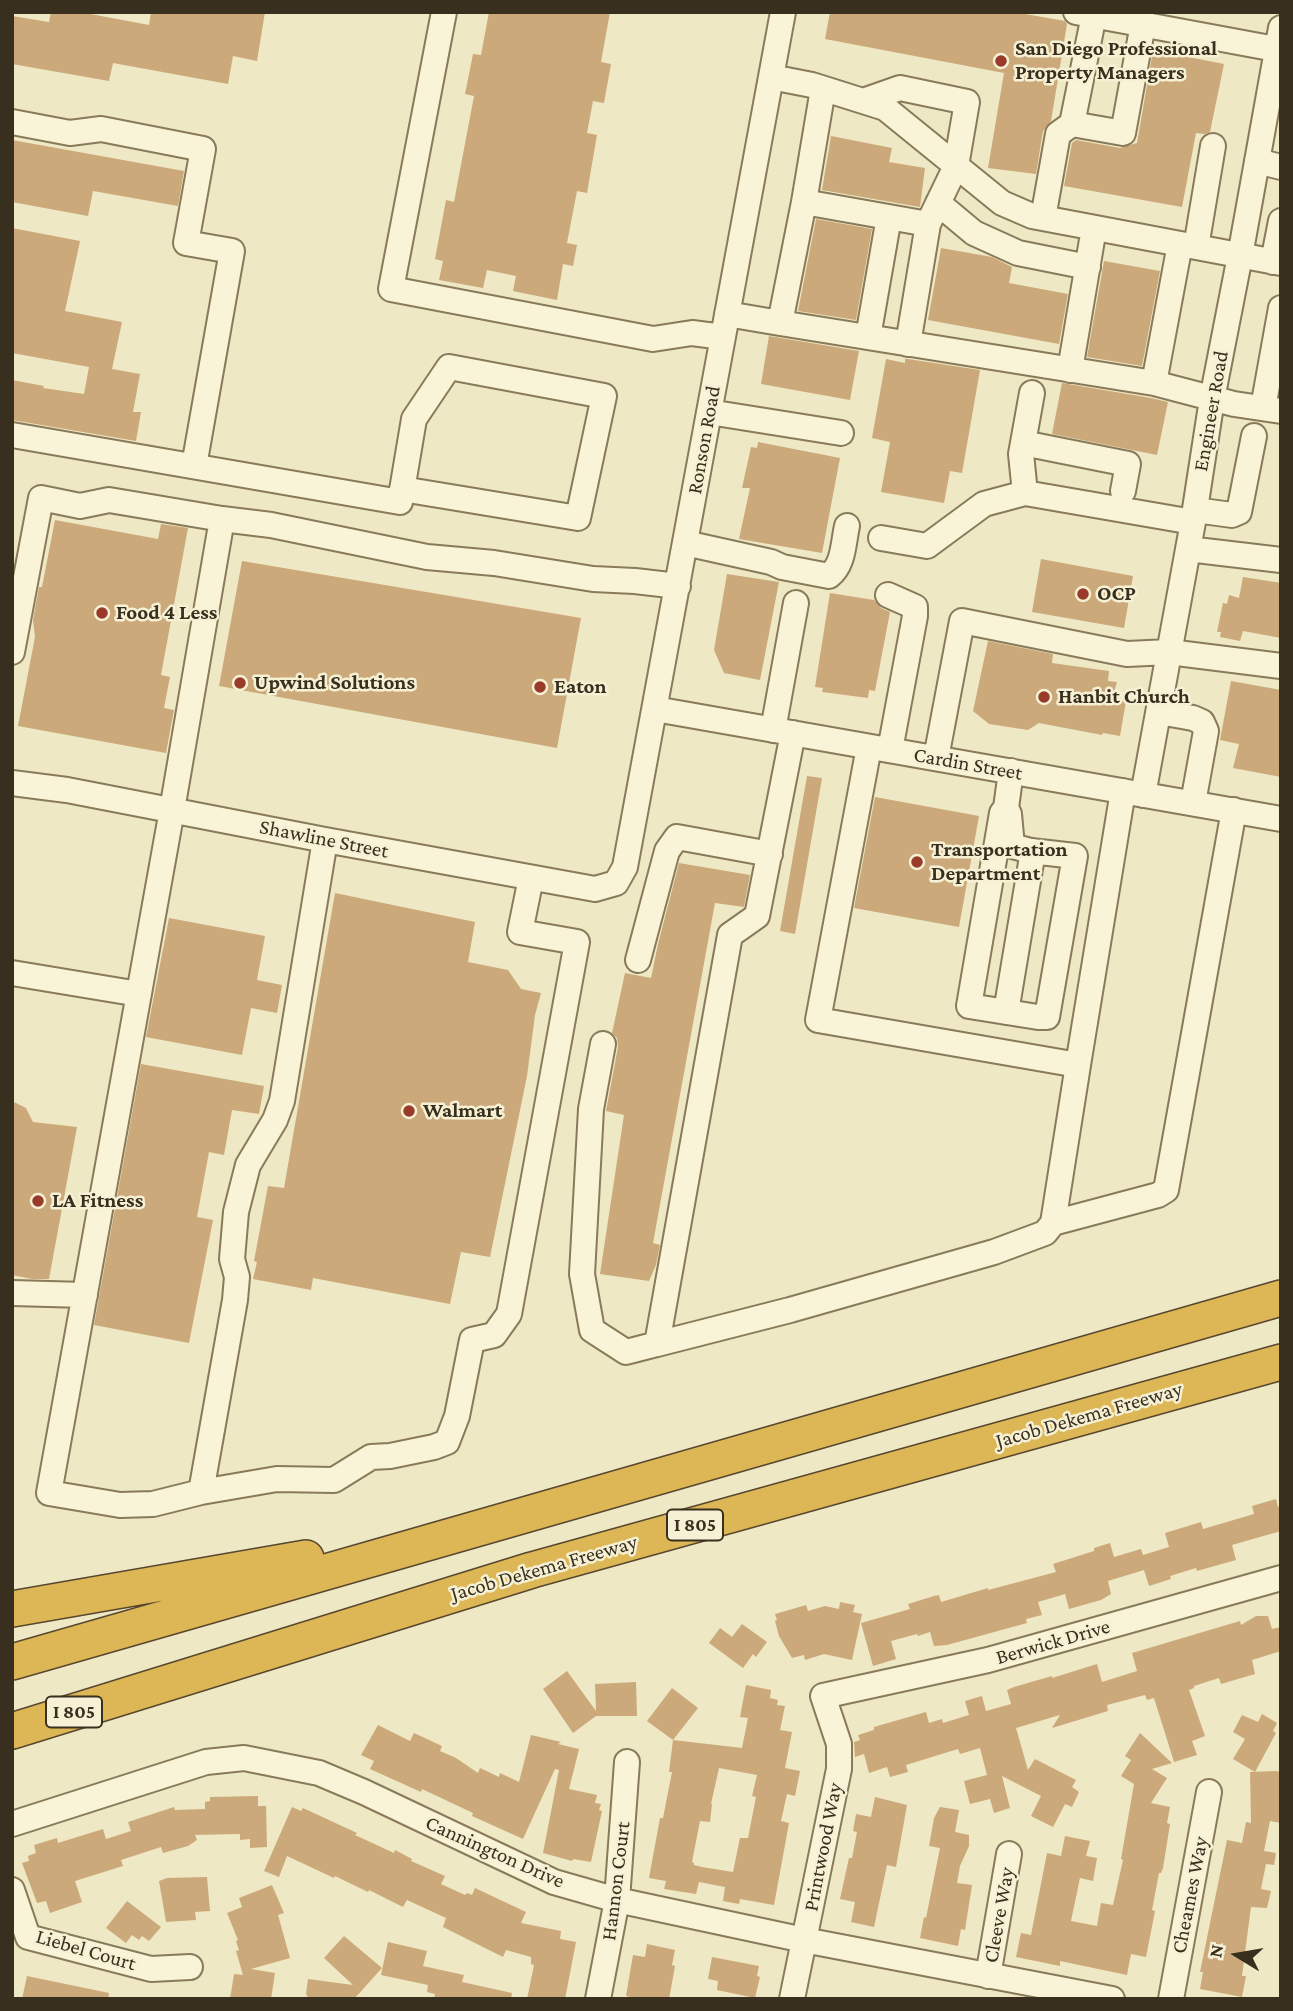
<!DOCTYPE html>
<html>
<head>
<meta charset="utf-8">
<style>
  body { margin:0 }
  #map { position:relative; width:1293px; height:2011px; overflow:hidden; background:#eee8c4; font-family:"Crimson Pro",serif }
  canvas { display:block }
  .frame { position:absolute; inset:0; border:14px solid #392f1e; pointer-events:none }
  .north { position:absolute; left:1202px; top:1920px; width:70px; height:70px; -webkit-text-stroke:5px #f6f1d4; paint-order:stroke; rotate:281deg; font-size:19px; font-weight:700; line-height:28px; text-align:center; color:#392f1e }
  .north::after { content:''; display:block; margin:auto; width:24px; height:32px; background:#392f1e; clip-path:polygon(50% 0,100% 100%,50% 72%,0 100%) }
</style>
</head>
<body>
<div id="map">
<canvas width="1293" height="2011"></canvas>
<div class="frame"></div>
<div class="north">N</div>
</div>
<script>
const context = document.querySelector('canvas').getContext('2d');
context.lineJoin = 'round';
function fill(path, color) { context.fillStyle = color; context.fill(path, 'evenodd'); }
function stroke(path, color, width, dash) { context.strokeStyle = color; context.lineWidth = width; context.lineCap = dash ? 'butt' : 'round'; context.setLineDash(dash || []); context.stroke(path); }
function label(font, color, halo, rows, align = 'center') {
  context.font = font + ' "Crimson Pro",serif'; context.lineWidth = 5; context.setLineDash([]); context.textBaseline = 'middle'; context.strokeStyle = halo; context.fillStyle = color; for (const [text, x, y, turn = 0] of rows) {
    context.save(); context.translate(x, y); context.rotate((+turn || 0) * Math.PI / 180); context.textAlign = isNaN(turn) ? turn : align; if (halo) context.strokeText(text, 0, 0); context.fillText(text, 0, 0); context.restore();
  }
}
fill(new Path2D(`
  M51,12H80L149,25L151,12H265L257,61L233,56L228,84L113,63L109,81L12,64V16L49,22Z
  M489,12H610L601,62L611,64L604,103L593,101L587,133L597,135L587,193L577,191L567,243L577,245L573,266L563,264L557,300L513,291L516,276L487,270L483,288L439,280L443,261L435,259L446,200L454,202L474,96L465,94L473,54L481,55Z
  M830,12H1014L1065,21L1067,24L1051,121L1043,131L1036,174L988,168L1004,73L825,39Z
  M1153,50L1224,64L1210,132L1205,134L1196,133L1182,207L1064,186L1072,143L1076,140L1120,148L1137,143Z
  M831,136L892,148L889,162L925,168L920,207L822,190Z
  M12,140L184,171L178,206L93,191L88,216L12,202Z
  M816,219L872,229L856,320L798,311Z
  M12,228L80,241L65,311L122,322L112,369L140,374L133,412H141L136,441L12,420V380L44,386L43,388L84,394L89,367L12,353Z
  M941,248L992,257L1012,267L1009,283L1068,294L1059,344L928,320Z
  M1104,261L1160,271L1142,366L1087,357Z
  M769,336L859,351L850,400L761,384Z
  M886,359L905,363V359H908L980,370L962,473L950,471L944,503L881,492L890,442L872,438Z
  M1062,383L1151,398L1168,402L1157,455L1052,434Z
  M758,442L840,458L822,553L739,539L750,488H742L751,447L757,448Z
  M55,520L158,539L161,524L188,528L161,675L170,677L164,708L174,710L166,753L18,726L35,637L33,620L39,587H42Z
  M1041,559L1133,576L1124,628L1032,612Z
  M242,561L581,618L557,748L219,686Z
  M727,574L779,582L760,680L724,673L714,650Z
  M1243,577L1281,583V638L1243,631L1240,641L1220,637L1221,632H1217L1223,603L1227,604L1229,595L1239,598Z
  M830,593L874,600L881,608L890,612L875,691L869,690L868,698L822,692L823,688L815,687Z
  M988,641L1053,654L1052,663L1109,671L1108,681L1117,682L1112,699L1126,701L1120,736L1103,733L1102,735L1039,723L1028,730L989,724L973,711Z
  M1231,681L1281,690V777L1233,768L1239,744L1220,740Z
  M807,776L822,778L795,934L780,931Z
  M875,797L979,816L959,927L854,908Z
  M679,863L750,875L744,907L715,903L653,1243L660,1245L656,1265L649,1281L600,1274L624,1115L606,1111L618,1047L617,1038L612,1033L625,973L651,978L658,944Z
  M335,893L475,922L468,962L508,970L521,989L541,993L535,1015L527,1076L490,1257L461,1252L450,1304L313,1278L311,1290L253,1279L257,1262L254,1261L268,1186L284,1188Z
  M169,918L265,936L257,980L282,985L277,1013L251,1008L242,1055L146,1037Z
  M141,1064L264,1086L259,1114L232,1110L224,1155L209,1152L197,1217L213,1220L189,1343L94,1325Z
  M12,1101L26,1108L33,1122L77,1127L49,1279H32L12,1275Z
  M1276,1499L1278,1507L1281,1506V1531L1232,1545L1236,1560L1197,1571L1196,1568L1170,1576L1171,1579L1149,1586L1144,1570L1108,1581L1111,1594L1101,1600L1069,1609L1065,1594L1038,1602L1042,1615L1026,1619L1027,1623L947,1645L934,1646L930,1632L918,1636L917,1634L891,1641L896,1659L873,1666L861,1623L910,1609L908,1604L934,1596L939,1595L941,1602L988,1588V1590L1056,1572L1053,1564L1094,1551V1548L1110,1543L1114,1557L1141,1549L1143,1555L1169,1547L1165,1533L1201,1522L1203,1529L1254,1514L1252,1506Z
  M840,1602L855,1605L853,1612L862,1614L852,1660L824,1654L805,1660L804,1655L792,1658L779,1636L775,1621L777,1620L775,1614L806,1605L808,1611L825,1606L839,1609Z
  M1256,1616H1268L1272,1629L1281,1627V1651L1252,1660L1255,1674L1221,1684L1219,1678L1194,1686V1688L1189,1690L1205,1736L1192,1741L1197,1755L1174,1762L1154,1698L1147,1700L1145,1695L1107,1705L1108,1711L1052,1728L1060,1715L1016,1728L1028,1770L1035,1759L1076,1780L1072,1787L1079,1792L1072,1807L1065,1804L1053,1827L1031,1816L1041,1796L1002,1776L1010,1808L994,1813L990,1799L970,1804L964,1781L987,1775L980,1748L960,1754L958,1749L906,1765L908,1772L890,1777L887,1767L869,1773L864,1754L855,1757L854,1742L860,1740L858,1735L874,1730V1727L926,1712L929,1723L942,1719L943,1723L969,1715L965,1701L982,1696L986,1711L1011,1704L1007,1690L1014,1687L1052,1676V1678L1097,1664L1102,1682L1137,1671L1132,1653L1240,1621L1241,1625Z
  M742,1624L767,1642L756,1657L753,1654L743,1668L709,1643L720,1628L732,1637Z
  M567,1671L596,1711L595,1684L636,1682L637,1716H596L573,1733L543,1689Z
  M746,1685L771,1690L770,1698L778,1700L777,1705L785,1706L780,1730L792,1732L785,1768L800,1771L795,1796L787,1794L781,1821L789,1823L774,1905L740,1899L739,1904L723,1901L725,1887L699,1882L696,1894L664,1889L666,1881L649,1878L660,1818H663L672,1772H669L673,1740L647,1721L672,1688L698,1708L673,1740L742,1748L748,1718L740,1717ZM719,1768L757,1775L752,1796L756,1797L748,1838H740L733,1872L702,1867L694,1865V1863L692,1862L700,1821L710,1822L712,1804H711Z
  M1262,1714L1277,1723L1273,1731L1276,1733L1255,1772L1233,1759L1245,1739L1233,1732L1242,1715L1258,1722Z
  M378,1725L410,1741L414,1733L442,1746L440,1751L456,1758L478,1773L480,1768L499,1777L500,1773L519,1782L531,1735L561,1742L558,1744L579,1749L569,1789L597,1795L595,1803L601,1804L599,1810L602,1811L591,1862L573,1859L572,1861L543,1853L559,1770L555,1769L523,1839L472,1816L473,1813L422,1789L421,1792L370,1769L374,1761L361,1755Z
  M1140,1733L1172,1763L1152,1769L1167,1778L1151,1803L1170,1807L1167,1823L1170,1824L1163,1868L1161,1873H1159L1152,1910L1155,1911L1146,1957L1131,1954L1127,1975L1060,1961V1966L1016,1957L1021,1933L1031,1935L1047,1853L1061,1856L1065,1836L1090,1841L1086,1856L1097,1858L1093,1881L1080,1878L1071,1921L1097,1926L1101,1903L1113,1905L1123,1860L1121,1859L1134,1784L1121,1776L1131,1760L1125,1756Z
  M1276,1771L1281,1772V1823L1270,1821L1264,1851L1276,1853L1274,1865L1266,1864L1261,1889L1271,1891L1267,1908L1251,1907L1242,1976H1246L1242,1997L1200,1989L1203,1972H1200L1227,1840L1242,1843L1246,1822L1251,1823L1250,1772Z
  M258,1796V1806H266L267,1847L250,1848V1839L240,1840V1834L195,1835L197,1840L188,1846L163,1853L161,1847L121,1860L123,1866L75,1881L82,1902L50,1913L46,1901L37,1903L22,1863L29,1861L28,1856L36,1853L34,1845L57,1838L58,1843L103,1829L106,1839L131,1831L128,1822L174,1807L175,1810L205,1809V1802L210,1801V1797Z
  M875,1797L907,1805L896,1867L887,1865L874,1927L851,1922L855,1902L840,1899L849,1858H852L857,1832L853,1831L856,1814L871,1817Z
  M292,1807L301,1811L303,1808L357,1833L355,1835L394,1853L395,1850L412,1859L411,1861L445,1876L441,1884L465,1895L467,1893L472,1895L475,1888L526,1912L521,1923L561,1931L560,1939L576,1942L565,1999H527L534,1965L531,1964V1957L506,1950L503,1957L443,1927L446,1918L407,1900L403,1907L369,1890L368,1892L335,1876L334,1878L287,1856L279,1877L264,1871Z
  M940,1807L959,1810L955,1832L969,1835V1846L960,1866L957,1883L972,1885L965,1930L961,1929L958,1946L920,1938L924,1917L926,1918L940,1848L929,1846L934,1818Z
  M207,1877L210,1911L195,1912L196,1920L166,1922L159,1881L167,1878Z
  M272,1885L284,1913L278,1915L290,1958L251,1969L275,1973L271,1999H230L234,1974L243,1975L236,1951L239,1950L236,1941L238,1940L227,1913L242,1907L239,1898Z
  M127,1901L161,1927L149,1941L142,1936L139,1940L132,1935L126,1943L106,1928Z
  M344,1936L382,1968L354,1999H309L306,1994L308,1979L353,1985L324,1958Z
  M388,1942L427,1951L423,1966L464,1975L462,1982L512,1993L511,1999H434L435,1994L427,1992L428,1985L381,1975Z
  M647,1944L675,1950L672,1965L675,1966L669,1999H638L626,1996L633,1955L645,1957Z
  M712,1957L759,1966L757,1976L760,1977L755,1998L717,1990L718,1981L708,1979Z
  M27,1976L109,1993L108,1999H22Z`), '#cca97a');
const minor = new Path2D(`
  M444,12L391,289L653,339L692,333L723,337
  M1076,12L1281,50
  M771,77L812,85L885,108L1002,203L1032,216L1281,263
  M863,101L900,88L967,102L956,166L928,224L804,202L780,323L1154,383L1234,404L1281,411
  M12,122L70,133L101,129L203,149L186,243L232,251L194,466
  M1072,124L1123,133L1143,24
  M1257,161L1281,167
  M804,202L823,89
  M938,203L974,233L1018,253L1088,267
  M1043,218L1058,134L1072,124L1094,15
  M1196,247L1213,146
  M1273,262L1281,221
  M727,314L780,323
  M868,337L889,217
  M908,344L928,224
  M1070,370L1094,228
  M1154,383L1180,244
  M1263,408L1281,308
  M709,412L841,433
  M12,435L400,502L414,419L449,367L604,396L578,518L402,489
  M1023,443L1128,464L1123,491
  M1025,493L1021,454L1032,393
  M1195,510L1232,515L1239,512L1254,436
  M222,519L172,810L49,1493L120,1505L153,1504L201,1492L277,1479L334,1480L371,1457L390,1456L434,1447L447,1442L457,1416L472,1340L494,1335L509,1314L577,942L520,932L531,878
  M881,538L927,546L984,504L1025,493L1193,522
  M685,543L771,562L782,567L829,576C844,564 843,544 847,526
  M1188,549L1281,560
  M888,595L915,607V616L890,750
  M12,652L41,498L80,506L109,500L222,519L271,525L427,557L494,563L593,579L635,581L678,586
  M655,709L1281,819
  M1159,712L1193,718L1202,722L1206,731L1193,803
  M773,730L796,603
  M869,747L818,1020L1078,1065L1123,791
  M936,758L962,621L1127,654L1169,652L1281,666
  M12,783L67,790L325,840L595,889L616,883L625,867L783,12
  M1143,795L1193,522L1212,399L1240,256L1281,28
  M1006,808L1009,814L1012,846L1031,851L1075,856L1047,1017H1038L969,1006L1002,813L1006,808L1011,771
  M638,960L667,851L677,837L770,854
  M12,973L139,994
  M1006,1012L1033,851
  M603,1044L591,1109L582,1274L592,1330L626,1352L657,1344L730,935L757,916L793,733
  M1053,1223L1158,1195L1166,1190L1234,810
  M12,1293L85,1295
  M657,1344L790,1310L994,1252L1045,1233L1053,1223L1078,1065
  M201,1492L235,1300L237,1277L232,1259L236,1212L248,1165L275,1120L282,1101L325,840
  M12,1824L206,1762L244,1758L319,1773L364,1792L554,1882L617,1900L804,1940L1112,1999
  M12,1890L28,1937L151,1969L190,1967
  M988,1976L1009,1854
  M598,1999L617,1900L627,1762
  M792,1999L839,1769V1744L823,1696L988,1660L1281,1578
  M1171,1999L1209,1792`);
const highway = new Path2D(`
  M12,1609L306,1558
  M12,1662L1281,1298
  M12,1731L532,1570L1281,1362`);
stroke(minor, '#897a5a', 28);
stroke(highway, '#57472f', 38);
stroke(minor, '#f9f4d7', 24);
stroke(highway, '#ddb655', 35);
for (const [x, y, r, color] of [
  [1001,61,7,"#983b2a"],
  [1083,594,7,"#983b2a"],
  [102,613,7,"#983b2a"],
  [240,683,7,"#983b2a"],
  [540,687,7,"#983b2a"],
  [1044,697,7,"#983b2a"],
  [917,862,7,"#983b2a"],
  [409,1111,7,"#983b2a"],
  [38,1201,7,"#983b2a"]
]) { const dot = new Path2D(); dot.arc(x, y, r, 0, 2 * Math.PI); context.fillStyle = color; context.fill(dot); stroke(dot, '#f6f1d4', 2.5); }
for (const [x, y, w] of [
  [695,1525,56],
  [74,1712,56]
]) { const box = new Path2D(); box.roundRect(x - w / 2, y - 15.5, w, 31, 5); context.fillStyle = '#f6f1d4'; context.fill(box); stroke(box, '#392f1e', 2); }
label('bold 19px', '#392f1e', null, [
  ["I 805",695,1525],
  ["I 805",74,1712]
]);
label('bold 21px', '#392f1e', '#f6f1d4', [
  ["San Diego Professional",1015,49],
  ["Property Managers",1015,73],
  ["OCP",1097,594],
  ["Food 4 Less",116,613],
  ["Upwind Solutions",254,683],
  ["Eaton",554,687],
  ["Hanbit Church",1058,697],
  ["Transportation",931,850],
  ["Department",931,874],
  ["Walmart",423,1111],
  ["LA Fitness",52,1201]
], 'left');
label('21px', '#392f1e', '#f6f1d4', [
  ["Engineer Road",1211,411,-80],
  ["Ronson Road",704,440,-80],
  ["Cardin Street",968,764,10],
  ["Shawline Street",324,839,11],
  ["Jacob Dekema Freeway",1089,1415,-16],
  ["Jacob Dekema Freeway",544,1568,-16],
  ["Berwick Drive",1053,1642,-16],
  ["Printwood Way",823,1847,-79],
  ["Cannington Drive",495,1852,24],
  ["Hannon Court",616,1881,-83],
  ["Cheames Way",1190,1895,-79],
  ["Cleeve Way",999,1915,-80],
  ["Liebel Court",86,1950,16]
]);
</script>
</body>
</html>
